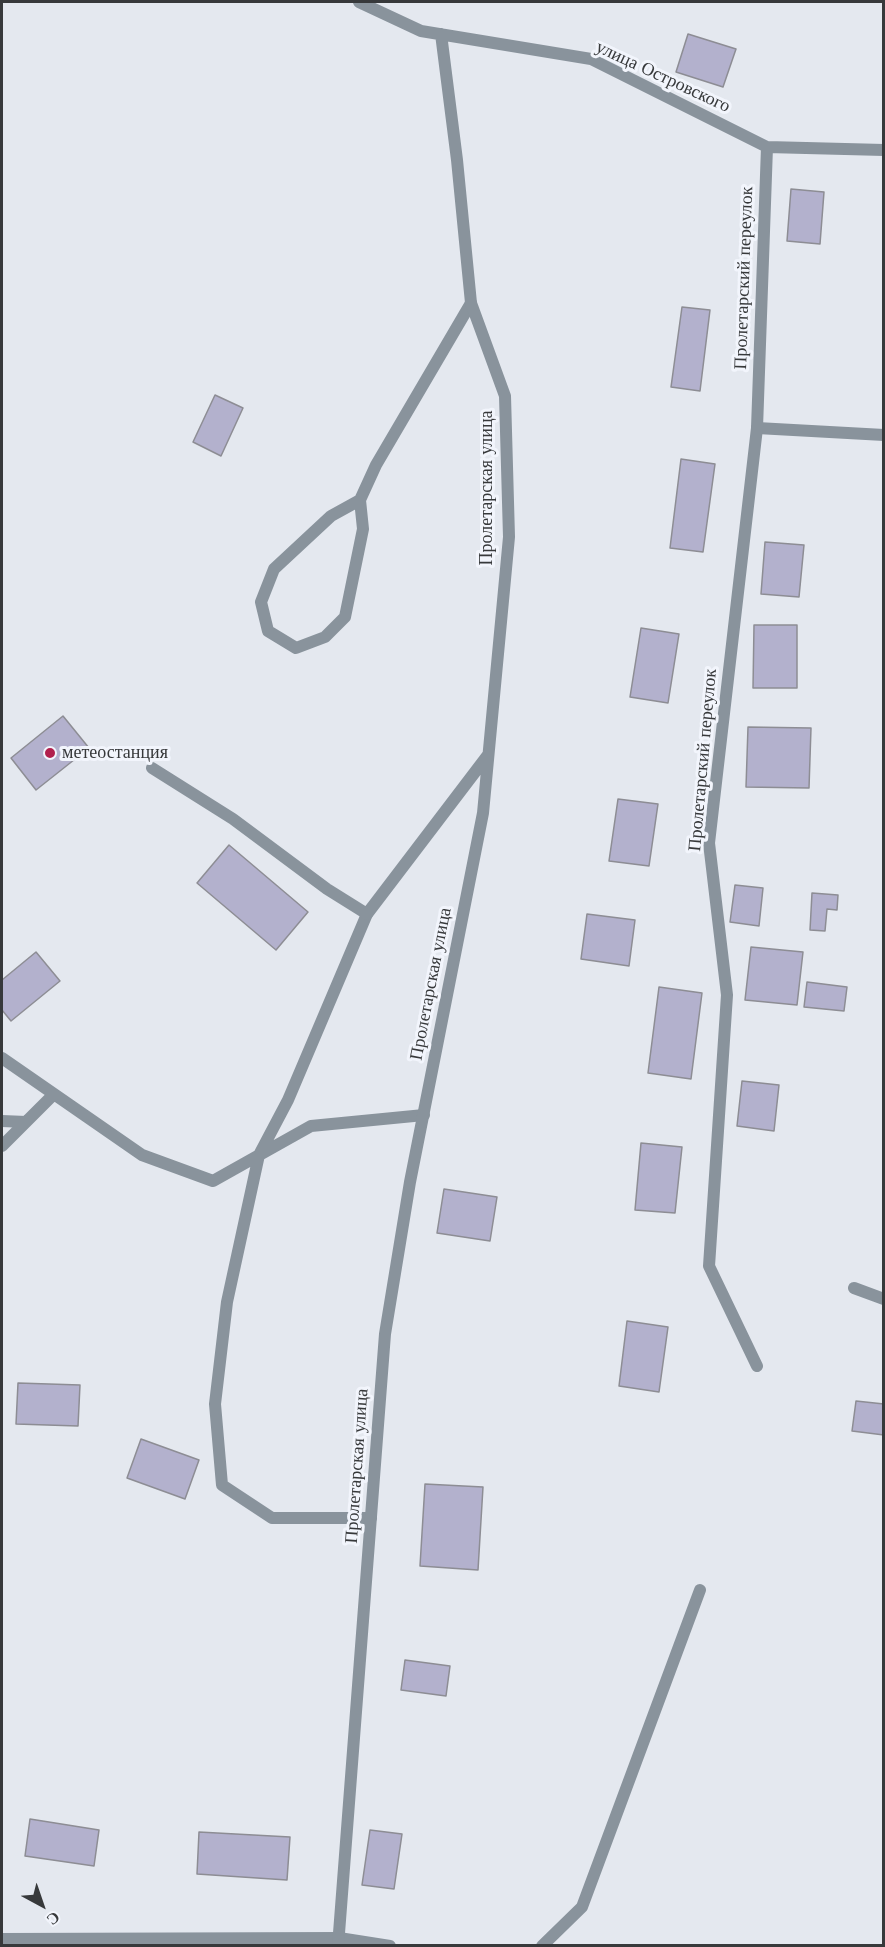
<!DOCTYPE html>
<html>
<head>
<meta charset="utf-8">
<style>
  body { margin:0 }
  #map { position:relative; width:885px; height:1947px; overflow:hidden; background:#e4e8ef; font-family:"Libre Baskerville",serif }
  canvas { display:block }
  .frame { position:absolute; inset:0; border:3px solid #37393b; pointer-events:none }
  .north { position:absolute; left:12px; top:1875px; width:60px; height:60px; -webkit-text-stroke:4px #f2f5fc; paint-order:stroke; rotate:140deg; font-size:16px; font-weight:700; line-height:24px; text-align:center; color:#37393b }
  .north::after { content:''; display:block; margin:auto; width:21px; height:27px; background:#37393b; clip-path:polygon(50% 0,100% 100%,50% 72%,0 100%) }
</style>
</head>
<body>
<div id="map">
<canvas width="885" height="1947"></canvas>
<div class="frame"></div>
<div class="north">С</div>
</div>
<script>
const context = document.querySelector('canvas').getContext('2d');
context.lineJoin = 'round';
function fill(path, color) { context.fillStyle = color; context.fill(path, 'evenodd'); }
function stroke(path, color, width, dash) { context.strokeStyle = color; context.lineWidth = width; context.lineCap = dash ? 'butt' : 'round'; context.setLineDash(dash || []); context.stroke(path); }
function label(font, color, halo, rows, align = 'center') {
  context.font = font + ' "Libre Baskerville",serif'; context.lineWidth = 6; context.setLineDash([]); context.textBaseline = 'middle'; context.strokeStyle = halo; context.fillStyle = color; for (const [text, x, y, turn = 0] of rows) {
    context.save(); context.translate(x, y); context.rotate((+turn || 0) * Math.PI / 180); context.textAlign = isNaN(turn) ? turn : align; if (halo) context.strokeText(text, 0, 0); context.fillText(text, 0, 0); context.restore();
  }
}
const building = new Path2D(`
  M688,34L736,49L723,87L676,72Z
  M791,189L824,192L820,244L787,241Z
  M682,307L710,310L700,391L671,387Z
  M215,395L243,408L221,456L193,442Z
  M681,459L715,464L703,552L670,548Z
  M765,542L804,545L799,597L761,594Z
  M754,625H797V688H753Z
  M641,628L679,634L668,703L630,697Z
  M63,716L89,748L36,790L11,758Z
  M748,727L811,728L809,788L746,787Z
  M618,799L658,804L649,866L609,861Z
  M229,845L308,912L276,950L197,883Z
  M735,885L763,888L759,926L730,922Z
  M812,893L838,895L837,910L827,909L825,931L810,930Z
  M587,914L635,920L629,966L581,959Z
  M751,947L803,952L797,1005L745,1000Z
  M36,952L60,981L11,1021L2,1010V980Z
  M807,982L847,987L844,1011L804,1007Z
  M659,987L702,993L691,1079L648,1073Z
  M742,1081L779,1085L774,1131L737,1126Z
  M641,1143L682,1147L675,1213L635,1210Z
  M444,1189L497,1197L490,1241L437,1233Z
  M627,1321L668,1327L659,1392L619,1386Z
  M18,1383L80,1385L78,1426L16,1424Z
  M856,1401L884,1404V1435L852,1431Z
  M141,1439L199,1460L185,1499L127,1478Z
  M425,1484L483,1487L478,1570L420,1566Z
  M405,1660L450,1666L446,1696L401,1690Z
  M30,1819L99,1830L94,1866L25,1856Z
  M370,1830L402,1834L394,1889L362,1885Z
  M199,1832L290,1837L287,1880L197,1874Z`);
fill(building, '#b3b1cd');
stroke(building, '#8d8d94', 1.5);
stroke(new Path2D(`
  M757,428L884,435
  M360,500L331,516L274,569L261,602L268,631L296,648L325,637L345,617L363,529L360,500L376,465L471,303
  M367,914L288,1100L259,1155L227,1302L215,1404L222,1485L272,1518H371
  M2,1058L142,1155L213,1181L311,1126L424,1115
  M2,1121L26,1122
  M2,1146L54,1094
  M854,1288L884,1299
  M2,1939L339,1938L390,1946
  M542,1946L582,1907L700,1590`), '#89939c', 12);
stroke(new Path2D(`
  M359,2L421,31L591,59L767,147L884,150
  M152,768L233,819L327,889L367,914L488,755
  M757,1366L709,1266L727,995L709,843L757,428L767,147
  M338,1946L385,1334L410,1182L483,813L509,537L505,396L471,303L457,160L441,34`), '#89939c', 12);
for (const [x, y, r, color] of [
  [50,753,6,"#b1204d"]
]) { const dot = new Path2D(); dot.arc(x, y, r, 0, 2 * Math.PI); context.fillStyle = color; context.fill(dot); stroke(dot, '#f2f5fc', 2); }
label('18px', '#37393b', '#f2f5fc', [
  ["улица Островского",663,77,25],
  ["Пролетарский переулок",744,278,-88],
  ["Пролетарская улица",487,488,-90],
  ["Пролетарский переулок",703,760,-85],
  ["Пролетарская улица",431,984,-79],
  ["Пролетарская улица",357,1466,-86]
]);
label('18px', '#37393b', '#f2f5fc', [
  ["метеостанция",62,753]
], 'left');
</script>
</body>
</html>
